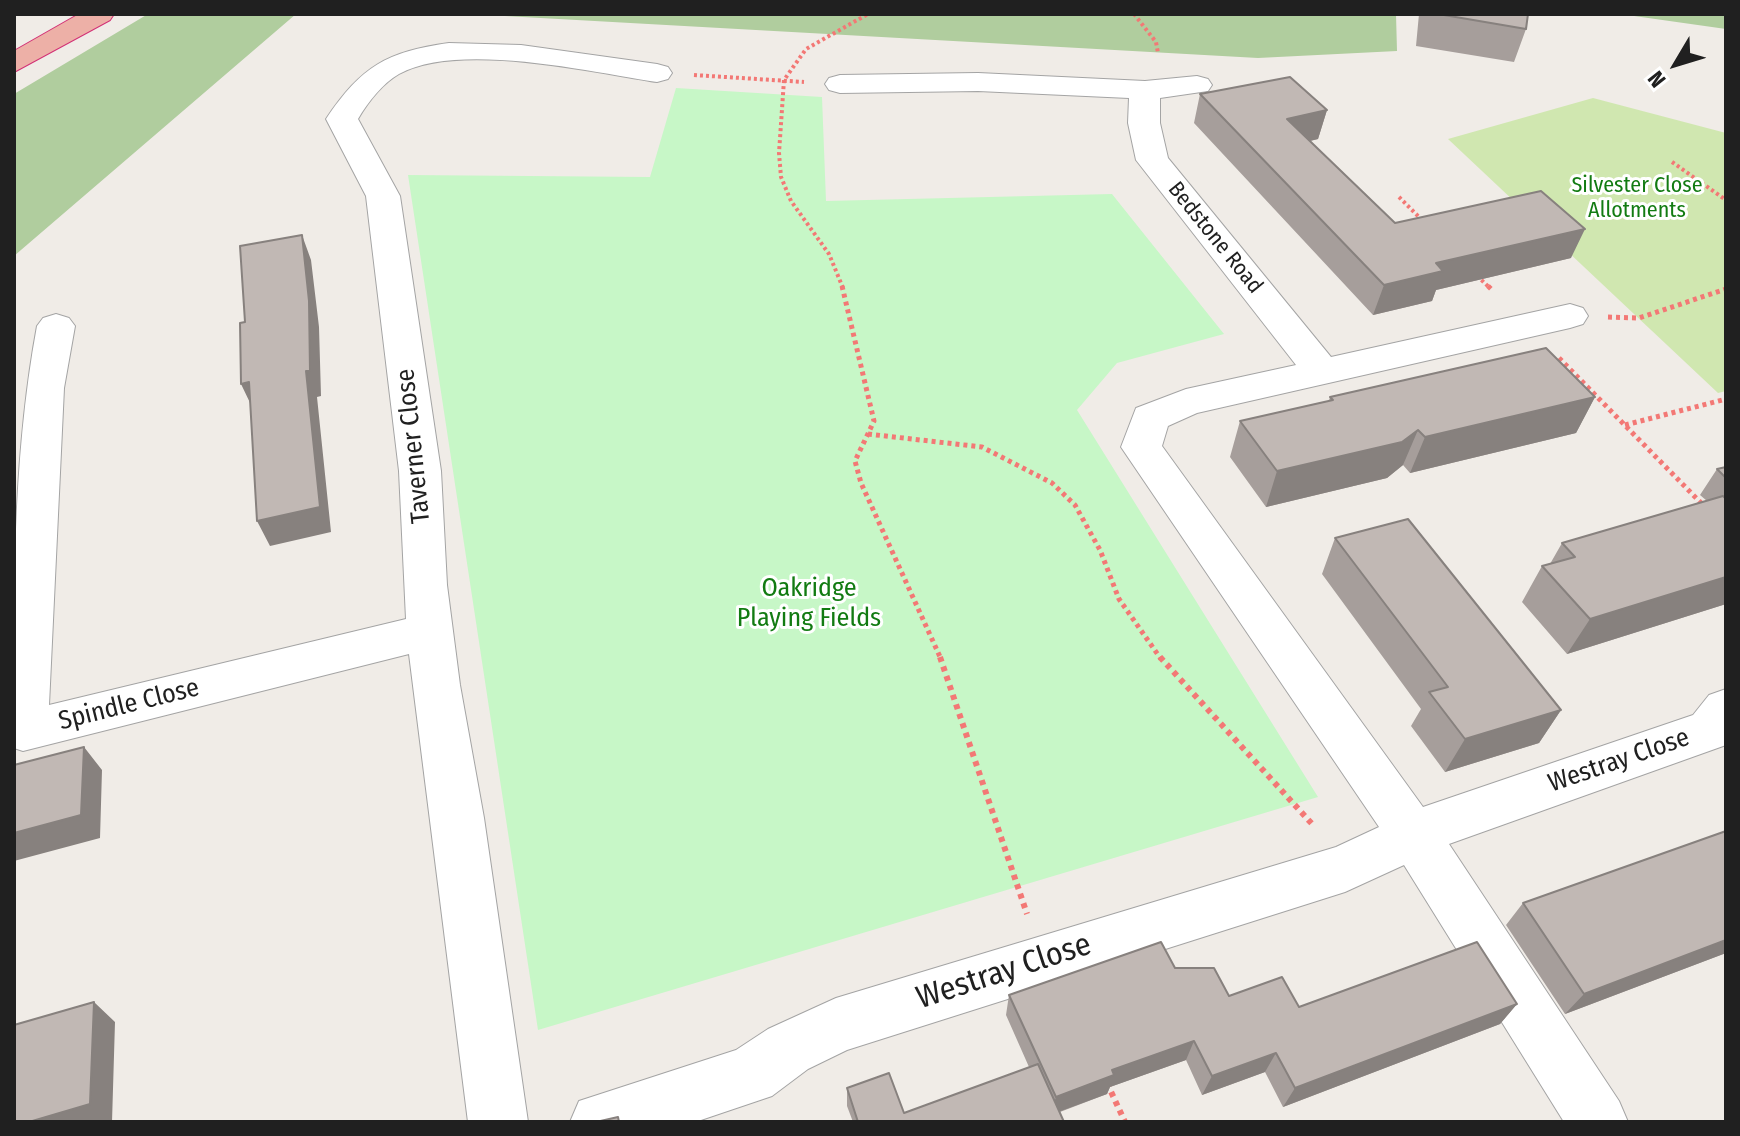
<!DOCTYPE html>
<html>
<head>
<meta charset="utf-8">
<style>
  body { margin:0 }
  #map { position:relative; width:1740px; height:1136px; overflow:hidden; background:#f0ece7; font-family:"Fira Sans Condensed",sans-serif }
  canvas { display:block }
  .frame { position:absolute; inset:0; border:16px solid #202020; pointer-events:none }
  .north { position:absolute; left:1636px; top:24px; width:80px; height:80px; -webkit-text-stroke:6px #fff; paint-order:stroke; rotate:232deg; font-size:22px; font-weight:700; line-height:32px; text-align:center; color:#202020 }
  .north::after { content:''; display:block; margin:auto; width:28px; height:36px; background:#202020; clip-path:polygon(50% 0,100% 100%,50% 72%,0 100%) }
</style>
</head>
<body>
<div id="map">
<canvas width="1740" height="1136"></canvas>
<div class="frame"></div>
<div class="north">N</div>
</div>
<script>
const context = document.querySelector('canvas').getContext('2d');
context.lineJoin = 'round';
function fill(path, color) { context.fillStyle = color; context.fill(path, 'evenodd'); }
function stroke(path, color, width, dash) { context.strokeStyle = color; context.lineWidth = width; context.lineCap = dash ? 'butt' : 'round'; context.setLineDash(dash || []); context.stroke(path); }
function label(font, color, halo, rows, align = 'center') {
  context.font = font + ' "Fira Sans Condensed",sans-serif'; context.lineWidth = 6; context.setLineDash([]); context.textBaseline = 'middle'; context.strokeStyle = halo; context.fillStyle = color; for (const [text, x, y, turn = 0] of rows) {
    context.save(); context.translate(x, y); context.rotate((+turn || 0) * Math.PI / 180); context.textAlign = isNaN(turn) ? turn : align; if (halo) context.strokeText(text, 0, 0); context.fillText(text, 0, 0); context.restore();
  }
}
fill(new Path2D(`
  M1593,98L1726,133V391L1718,393L1448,139Z`), '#d0e7b0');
fill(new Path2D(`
  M148,14H296L14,256V94Z
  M469,14H1396L1397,51L1258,58Z
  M1620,14H1726V29Z`), '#b0cd9e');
fill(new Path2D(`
  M676,88L822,97L826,201L1112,194L1224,334L1117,363L1077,410L1318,797L538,1030L408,175L650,177Z`), '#c7f7c7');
const minor = new Path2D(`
  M449,43L521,45L657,64L668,67L672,73L668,79L657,82C591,72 458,41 399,74C382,84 368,102 358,119L400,196L441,471L447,585L460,685L484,818L528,1122H468L409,654L23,751L14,748C14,607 11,465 37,326L43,318L56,314L69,318L75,326L64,388L49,705L406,619L399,471L366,196L326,119C362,66 386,52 449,43Z
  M978,73L1145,81L1197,76L1208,79L1212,85L1208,91L1160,98V123L1168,158L1331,357L1570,304L1583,308L1588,316L1583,324L1570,328L1197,413L1168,426L1162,446L1423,807L1693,715L1709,695L1726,689V745L1449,844L1619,1101L1628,1122H1564L1404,865L1345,892L847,1050L808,1069L772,1096L695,1122H570L579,1101L736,1050L768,1029L836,998L1336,847L1379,827L1121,447L1136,408L1186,389L1296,365L1136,160L1128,123L1129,98L978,91L840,93L829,90L825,84L829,78L840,75Z`);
const trunk = new Path2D(`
  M79,14H114L110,20L14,72V51Z`);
stroke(minor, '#a4a4a4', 2);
stroke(trunk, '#d23075', 2);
stroke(new Path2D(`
  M1134,14L1156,42L1158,53
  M694,75L804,82
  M1672,162L1726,200
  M1399,197L1422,220
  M1477,276L1490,288
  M843,288L829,254L791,201L781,177L779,153L784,80L806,49L868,14`), '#f37875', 4, [3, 3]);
stroke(new Path2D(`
  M842,286L874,421L855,461L861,483L941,659
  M1488,286L1493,291
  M1608,317L1639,318L1726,289
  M1559,358L1703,505
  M1625,425L1726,399
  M868,434L982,447L1052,483L1075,505L1100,550L1119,599L1161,659`), '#f37875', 5, [4, 4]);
stroke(new Path2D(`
  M940,657L1027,914
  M1160,657L1313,825
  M1107,1083L1125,1122`), '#f37875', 6, [5, 5]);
fill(minor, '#fff');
fill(trunk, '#edb0a7');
fill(new Path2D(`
  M1419,14H1528L1526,29L1514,62L1416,46Z
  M1200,94L1327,110L1318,139L1310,141L1395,223L1571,258L1436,290L1432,301L1373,315L1194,123Z
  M1330,397H1595L1576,433L1410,473L1403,465L1387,478L1266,507L1230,457L1240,421L1329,401Z
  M1726,467V604L1567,654L1522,602L1542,566L1550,564L1562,543L1707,501L1700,495L1717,469Z
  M1335,538L1561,710L1539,743L1445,772L1411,726L1421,709L1322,574Z
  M1523,903L1726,953L1565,1014L1506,925Z
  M1175,968L1229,996L1299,1007L1517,1004L1500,1024L1283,1107L1265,1072L1202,1095L1186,1060L1110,1087L1107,1094L1060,1112L1064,1122H853L847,1106V1088L904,1113L1029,1067L1006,1015L1009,995Z`), '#a69e9b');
fill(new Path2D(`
  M1327,110L1318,139L1280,148L1287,119Z
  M1585,229L1571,258L1436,290L1432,301L1373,315L1384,285L1436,263Z
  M302,235L311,260L319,327L321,396L317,397L331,532L270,546L257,521L306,371Z
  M249,382L253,409L241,384Z
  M1595,397L1576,433L1410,473L1425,437Z
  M1418,430L1403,465L1387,478L1266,507L1277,471Z
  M1726,577V604L1567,654L1590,619Z
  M1561,710L1539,743L1445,772L1465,739Z
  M84,747L102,770L100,838L14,861V833Z
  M1726,940V953L1565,1014L1584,994Z
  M94,1002L115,1022L112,1122H29Z
  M1517,1004L1500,1024L1283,1107L1295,1088Z
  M1194,1041L1186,1060L1110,1087L1107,1094L1050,1115L1056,1097L1112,1070Z
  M1276,1053L1265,1072L1202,1095L1212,1076Z`), '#87817e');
const building = new Path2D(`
  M1438,14H1528L1526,29Z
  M1290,77L1327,110L1287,119L1395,223L1541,191L1585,229L1436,263L1443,271L1384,285L1200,94Z
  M302,235L309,301L310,371H306L320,507L257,521L249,382L241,384L240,323L245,322L240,246Z
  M1546,348L1595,397L1425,437L1418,430L1402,442L1277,471L1240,421L1333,400L1330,397Z
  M1726,467V478L1717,469Z
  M1723,496L1726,499V577L1590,619L1542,566L1575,557L1562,543Z
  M1408,519L1561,710L1465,739L1429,692L1448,687L1335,538Z
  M84,747L81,815L14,833V765Z
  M1726,831V940L1584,994L1523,903Z
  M1161,942L1175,968H1214L1229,996L1282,977L1299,1007L1477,942L1517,1004L1295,1088L1276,1053L1212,1076L1194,1041L1112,1070L1114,1075L1056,1097L1009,995Z
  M94,1002L90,1104L29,1122H14V1025Z
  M1038,1064L1064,1122H858L847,1088L889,1073L904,1113Z
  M618,1117L619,1122H596Z`);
fill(building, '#c1b8b4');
stroke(building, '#87817e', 2);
label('22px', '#127b12', '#fff', [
  ["Silvester Close",1637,186],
  ["Allotments",1637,211]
]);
label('22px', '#202020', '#fff', [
  ["Bedstone Road",1215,238,51]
]);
label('26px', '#202020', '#fff', [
  ["Taverner Close",414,446,-96],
  ["Spindle Close",129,705,-14],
  ["Westray Close",1619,761,-19]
]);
label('26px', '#127b12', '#fff', [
  ["Oakridge",809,589],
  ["Playing Fields",809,619]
]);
label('32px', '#202020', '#fff', [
  ["Westray Close",1004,972,-18]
]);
</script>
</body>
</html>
